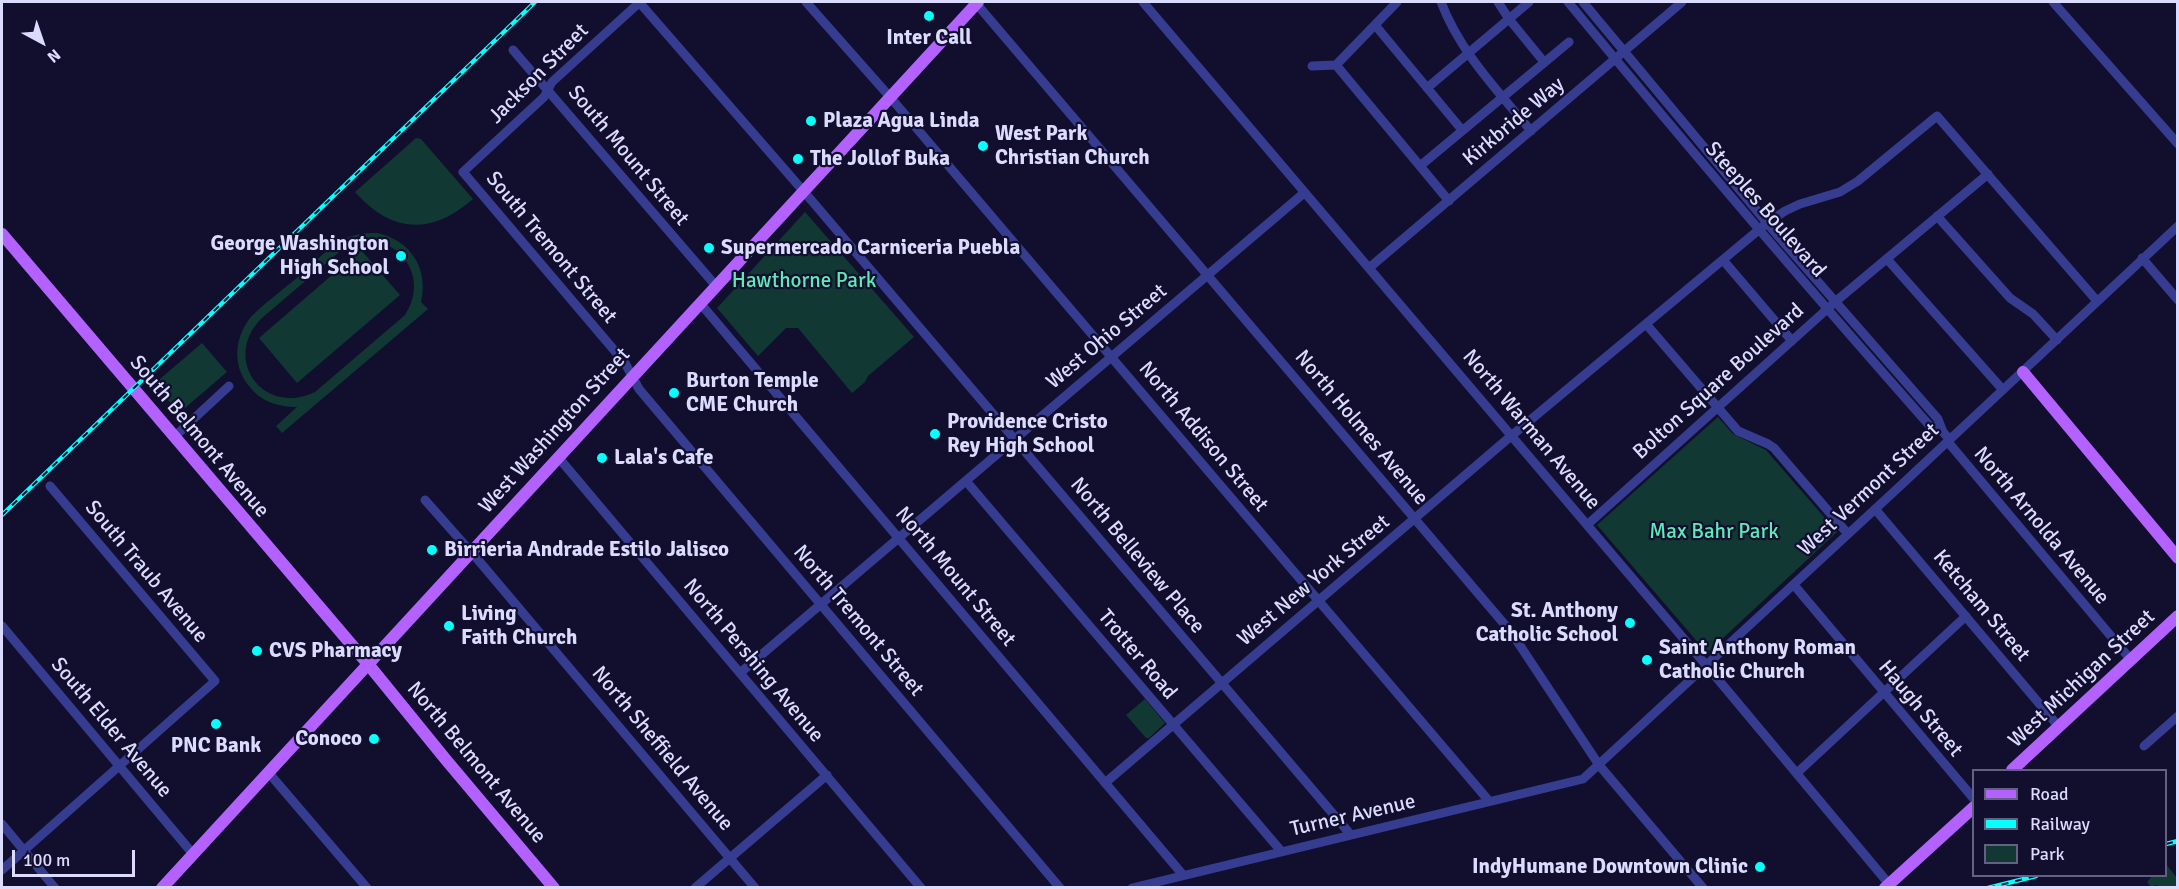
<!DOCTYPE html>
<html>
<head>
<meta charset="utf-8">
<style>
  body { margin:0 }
  #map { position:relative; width:2179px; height:889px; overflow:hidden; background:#110f2d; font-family:Signika,sans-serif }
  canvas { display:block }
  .frame { position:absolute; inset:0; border:3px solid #dbdbff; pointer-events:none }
  .legend { position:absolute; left:1972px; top:769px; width:195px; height:108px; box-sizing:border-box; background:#110f2d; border:2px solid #626181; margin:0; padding:8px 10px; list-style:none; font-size:18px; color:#dbdbff }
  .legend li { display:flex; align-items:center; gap:12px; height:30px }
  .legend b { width:30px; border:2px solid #626181 }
  .north { position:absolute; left:12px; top:12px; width:60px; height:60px; -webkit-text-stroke:4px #110f2d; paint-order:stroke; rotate:140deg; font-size:16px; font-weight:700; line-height:24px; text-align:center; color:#dbdbff }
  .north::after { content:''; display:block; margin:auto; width:21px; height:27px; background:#dbdbff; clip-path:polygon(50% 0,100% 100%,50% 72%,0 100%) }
  .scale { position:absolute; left:12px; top:850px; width:123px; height:27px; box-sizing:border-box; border:3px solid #dbdbff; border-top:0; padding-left:8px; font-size:18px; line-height:21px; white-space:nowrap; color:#dbdbff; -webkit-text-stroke:4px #110f2d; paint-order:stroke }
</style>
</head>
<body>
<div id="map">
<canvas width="2179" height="889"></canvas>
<div class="frame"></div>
<ul class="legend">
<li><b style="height:8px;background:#b362ff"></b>Road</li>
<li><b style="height:8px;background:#07fffd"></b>Railway</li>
<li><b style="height:16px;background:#113832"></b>Park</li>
</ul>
<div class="north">N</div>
<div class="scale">100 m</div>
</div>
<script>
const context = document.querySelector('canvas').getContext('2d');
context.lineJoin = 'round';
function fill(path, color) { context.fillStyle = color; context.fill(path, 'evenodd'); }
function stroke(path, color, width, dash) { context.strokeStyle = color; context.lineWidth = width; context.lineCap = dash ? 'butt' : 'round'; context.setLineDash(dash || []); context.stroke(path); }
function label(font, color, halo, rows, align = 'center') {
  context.font = font + ' Signika,sans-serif'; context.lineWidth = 4.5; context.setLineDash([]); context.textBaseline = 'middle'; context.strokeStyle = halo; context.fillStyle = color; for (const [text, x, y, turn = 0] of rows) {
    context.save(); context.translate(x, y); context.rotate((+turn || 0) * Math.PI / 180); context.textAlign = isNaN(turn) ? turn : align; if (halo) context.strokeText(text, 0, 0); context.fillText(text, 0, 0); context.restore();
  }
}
fill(new Path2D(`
  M416,138L421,139L473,199C431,236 391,233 355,192Z
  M805,212L914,337L868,376L865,382L852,393L798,328H786L758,356L717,308Z
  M377,233C410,240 429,268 421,302L428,309L282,433L276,426L297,407C279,407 261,402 249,386C237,372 234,352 241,334C243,329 246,323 250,318C264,303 283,290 299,276C312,264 326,250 341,241C352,234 364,233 377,233ZM372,241C409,246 426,284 405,315L315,392C263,417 221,358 262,318L344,248L358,242Z
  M361,250L400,295L297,383L259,338Z
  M202,343L227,372L179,413L154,384Z
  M1718,417L1733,434L1766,450L1837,532L1707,653L1597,525Z
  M1145,699L1165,723L1149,738H1146L1126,715Z
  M2166,864L2177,878V887H2159L2157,885L2151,887L2147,882L2152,876H2166Z`), '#113832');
stroke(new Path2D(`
  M639,2L812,201L1351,835
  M640,2L552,82L544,97L463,172L625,363L639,389L1060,888
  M806,2L890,97L1489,801
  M975,2L1511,632L1599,765L1703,888
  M1143,2L1706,665L1889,884
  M1441,2C1460,52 1497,90 1531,131
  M1498,2L1509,19L1544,62
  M1568,2C1686,145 1806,286 1929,425L1943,432
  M1583,2L1778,236L1938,419L1943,432L1950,440
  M2053,2L2178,144
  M1375,25L1462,130
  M513,50L716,286
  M1336,65L1397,2
  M1312,66L1336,65L1449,201
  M1427,88L1529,2
  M1420,166L1569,42
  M1937,216L2010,298L2033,314L2057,340
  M2142,258L2178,300
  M1887,259L2003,390
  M1723,260L1792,341
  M1369,268L1682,2
  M700,303L1183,875
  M1646,324L1738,431L1768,444L1774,448L1848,534
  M174,437L229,386
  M1948,442L2131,660
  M558,457L921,888
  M966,481L1281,851
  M425,500L479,561L755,888
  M1875,509L2059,727
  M1587,525L1835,302L1988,174
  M1794,585L1974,799
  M2,626L193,854
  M740,673L1304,193
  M2144,746L2178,716
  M268,772L367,888
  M1797,773L1966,616
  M1105,783L1504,442L1767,223L1785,211L1800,204L1840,192L1858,181L1937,116L2097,301
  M2,824L55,888
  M2,870L215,681L50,486
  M695,888L827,775
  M1132,888L1583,779L1899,487L2178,226`), '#363d90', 9);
stroke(new Path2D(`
  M2,234L368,664L447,761L554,888
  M2023,372L2178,558
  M2012,770L2178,616
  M162,888L978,2
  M1885,888L1974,807`), '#b362ff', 12);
const rail = new Path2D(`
  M2,515L535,2
  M2166,844L2178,841
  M1988,888L2036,876`);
stroke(rail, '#07fffd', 4.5);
stroke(rail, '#110f2d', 2, [7]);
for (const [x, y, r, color] of [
  [929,16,6,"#07fffd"],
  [811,121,6,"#07fffd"],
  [983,146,6,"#07fffd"],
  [798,159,6,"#07fffd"],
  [709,248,6,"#07fffd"],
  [401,256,6,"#07fffd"],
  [674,393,6,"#07fffd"],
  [935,434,6,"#07fffd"],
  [602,458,6,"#07fffd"],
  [432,550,6,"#07fffd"],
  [1630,623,6,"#07fffd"],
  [449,626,6,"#07fffd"],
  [257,651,6,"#07fffd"],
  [1647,660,6,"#07fffd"],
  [216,724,6,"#07fffd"],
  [374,739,6,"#07fffd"],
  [1760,867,6,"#07fffd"]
]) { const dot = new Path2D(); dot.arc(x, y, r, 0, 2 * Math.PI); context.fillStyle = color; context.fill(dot); stroke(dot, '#110f2d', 2); }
label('bold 21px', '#dbdbff', '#110f2d', [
  ["Inter Call",929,38,"center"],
  ["Plaza Agua Linda",823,121],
  ["West Park",995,134],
  ["Christian Church",995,158],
  ["The Jollof Buka",810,159],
  ["George Washington",389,244,"right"],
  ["High School",389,268,"right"],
  ["Supermercado Carniceria Puebla",721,248],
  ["Burton Temple",686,381],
  ["CME Church",686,405],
  ["Providence Cristo",947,422],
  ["Rey High School",947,446],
  ["Lala's Cafe",614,458],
  ["Birrieria Andrade Estilo Jalisco",444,550],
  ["St. Anthony",1618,611,"right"],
  ["Catholic School",1618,635,"right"],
  ["Living",461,614],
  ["Faith Church",461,638],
  ["Saint Anthony Roman",1659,648],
  ["Catholic Church",1659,672],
  ["CVS Pharmacy",269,651],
  ["Conoco",362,739,"right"],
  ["PNC Bank",216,746,"center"],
  ["IndyHumane Downtown Clinic",1748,867,"right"]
], 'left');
label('21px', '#dbdbff', '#110f2d', [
  ["Jackson Street",539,74,-45],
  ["Kirkbride Way",1514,122,-40],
  ["South Mount Street",628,156,50],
  ["Steeples Boulevard",1765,210,49],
  ["South Tremont Street",551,248,50],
  ["West Ohio Street",1107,337,-40],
  ["Bolton Square Boulevard",1719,382,-42],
  ["North Holmes Avenue",1361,428,50],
  ["North Warman Avenue",1531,430,50],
  ["West Washington Street",555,431,-48],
  ["South Belmont Avenue",199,437,50],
  ["North Addison Street",1203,437,50],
  ["West Vermont Street",1869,490,-43],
  ["North Arnolda Avenue",2041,526,50],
  ["North Belleview Place",1137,556,50],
  ["South Traub Avenue",146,572,50],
  ["North Mount Street",955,577,50],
  ["West New York Street",1314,581,-40],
  ["Ketcham Street",1981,606,50],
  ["North Tremont Street",858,621,50],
  ["Trotter Road",1137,655,50],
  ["North Pershing Avenue",753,661,50],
  ["West Michigan Street",2082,679,-43],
  ["Haugh Street",1920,709,50],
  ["South Elder Avenue",111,728,50],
  ["North Sheffield Avenue",662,749,50],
  ["North Belmont Avenue",476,763,50],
  ["Turner Avenue",1353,816,-13]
]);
label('21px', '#5ceab7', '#110f2d', [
  ["Hawthorne Park",804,281],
  ["Max Bahr Park",1714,532]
]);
</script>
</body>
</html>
